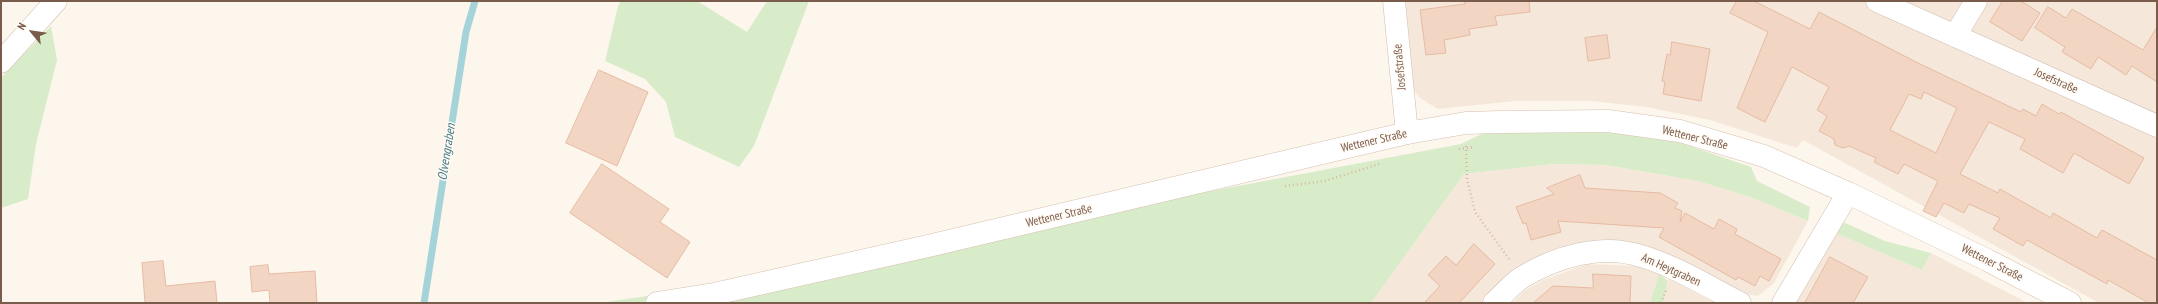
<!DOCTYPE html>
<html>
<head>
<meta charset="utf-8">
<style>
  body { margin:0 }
  #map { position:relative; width:2158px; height:304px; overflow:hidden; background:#fdf6ec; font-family:"PT Sans Narrow",sans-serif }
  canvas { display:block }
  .frame { position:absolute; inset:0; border:2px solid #7a5c4d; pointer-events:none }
  .north { position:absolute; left:12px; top:12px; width:40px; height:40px; -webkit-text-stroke:3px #fffaf3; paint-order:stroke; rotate:299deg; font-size:11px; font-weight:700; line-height:16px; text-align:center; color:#7a5c4d }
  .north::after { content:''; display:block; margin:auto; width:14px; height:18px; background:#7a5c4d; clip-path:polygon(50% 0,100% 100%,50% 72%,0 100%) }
</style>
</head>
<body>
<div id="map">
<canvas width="2158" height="304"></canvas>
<div class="frame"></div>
<div class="north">N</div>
</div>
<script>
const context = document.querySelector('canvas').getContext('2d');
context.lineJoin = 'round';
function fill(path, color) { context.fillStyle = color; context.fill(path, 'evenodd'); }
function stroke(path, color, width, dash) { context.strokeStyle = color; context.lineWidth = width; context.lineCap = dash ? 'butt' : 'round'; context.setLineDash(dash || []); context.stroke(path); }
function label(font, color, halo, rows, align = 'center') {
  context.font = font + ' "PT Sans Narrow",sans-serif'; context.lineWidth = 3; context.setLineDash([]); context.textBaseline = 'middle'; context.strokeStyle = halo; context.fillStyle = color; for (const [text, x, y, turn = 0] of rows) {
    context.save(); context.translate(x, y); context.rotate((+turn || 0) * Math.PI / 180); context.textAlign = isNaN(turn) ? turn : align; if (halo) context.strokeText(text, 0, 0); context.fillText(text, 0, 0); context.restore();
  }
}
fill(new Path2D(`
  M1403,1H2157V303H2099L1803,140L1797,148L1710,120L1646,107L1591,101H1514L1438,109L1420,98L1411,86Z
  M1554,164L1606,165L1698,181L1753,198L1808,221L1774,283L1758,296L1739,293L1616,242L1482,303H1371L1464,174Z
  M1833,232L1922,270L1931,253L2028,303H1794Z
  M1587,264L1637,266L1659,274L1650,303H1512L1524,291L1543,280Z
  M1669,278L1714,303H1663Z`), '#f5e8da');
fill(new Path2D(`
  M621,1H697L747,32L767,1H809L754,146L739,167L675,137L666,102L645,79L605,61L618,6Z
  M51,26L57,60L36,144L28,199L1,208V78Z
  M1490,130L1602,131L1678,142L1751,167L1757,181L1810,207L1808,221L1753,198L1698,181L1606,165L1554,164L1464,174L1371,303H599L675,292L1461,144Z
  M1843,222L1885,241L1931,253L1922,270L1833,232Z
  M1659,274L1668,281L1663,303H1650Z`), '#d8ecc9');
stroke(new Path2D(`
  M424,303L466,32L475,1`), '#a5d3da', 7);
const building = new Path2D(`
  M1464,1H1529L1530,12L1495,16L1497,25L1469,29L1470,35L1444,40L1446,53L1426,55L1420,10L1465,4Z
  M1737,1H1754L1810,29L1819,12L1918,63L2021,112L2023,109L2036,116L2042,104L2059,114L2061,112L2144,158L2129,184L2074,153L2063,173L2020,149L2025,139L1989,122L1960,174L1998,193L2000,189L2051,218L2053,213L2097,238L2102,230L2157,260V303H2149L2108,280L2107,284L2027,240L2023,246L1993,229L2000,218L1969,204L1964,213L1944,203L1936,217L1923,211L1938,181L1904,164L1898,174L1874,162L1876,158L1849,146L1843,148L1835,145L1834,139L1819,131L1827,116L1817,110L1829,87L1792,67L1765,122L1737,108L1768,32L1730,13ZM1924,92L1957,108L1936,153L1890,130L1909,94L1921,99Z
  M2003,1H2021L2040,13L2022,41L1990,22Z
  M2048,7L2066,18L2072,9L2143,50L2157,27V82L2132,66L2126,75L2098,57L2091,69L2062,52L2065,47L2035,28Z
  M1607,35L1610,58L1588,61L1585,38Z
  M1672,42L1710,49L1701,101L1663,94L1665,82L1662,81L1667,54L1670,55Z
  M599,70L648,92L617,166L566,143Z
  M602,164L669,209L660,222L690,242L667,278L570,213Z
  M1580,175L1585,188L1660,193L1678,203L1675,208L1682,211L1680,222L1685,213L1714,229L1719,219L1737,229L1735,234L1781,259L1769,281L1760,276L1755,286L1738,277L1736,280L1659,237L1664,228L1558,221L1561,232L1531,240L1526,223L1523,224L1516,207L1554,194L1547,188Z
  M1474,244L1495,264L1459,303H1424L1440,286L1428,275L1446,256L1456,265Z
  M1830,257L1868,277L1853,303H1805Z
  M163,261L166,286L215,281L217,303H145L142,263Z
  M268,265L269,274L315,271L317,303H270L269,290L252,292L250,267Z
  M1593,274L1631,276L1630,303H1533L1553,286L1593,288Z`);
fill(building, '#f3d5c3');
stroke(building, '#e6bba3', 1);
const street = new Path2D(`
  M1394,1L1407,133
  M1877,1L2157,126
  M1955,36L1976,1
  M1,62L56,1
  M1494,303C1503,295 1511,285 1521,278C1555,257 1601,243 1641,256C1675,266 1707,286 1740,303
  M1783,303L1848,193`);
const secondary = new Path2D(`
  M657,303L714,294L928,246L1407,133L1466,123L1501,122L1608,121L1680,131L1764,156L1848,193L1987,260L2070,303`);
stroke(street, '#d1beb0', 23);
stroke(secondary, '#d6c0b0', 23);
stroke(new Path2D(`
  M1466,146L1467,179L1475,212L1509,259
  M1459,149L1474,147
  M1285,186L1325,181L1379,164
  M1661,303L1666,290`), '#d9b8a5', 2.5, [1, 3]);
stroke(street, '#fff', 22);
stroke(secondary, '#fff', 22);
label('12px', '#7a5c4d', '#fffaf3', [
  ["Josefstraße",1400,67,-95],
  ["Josefstraße",2056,81,24],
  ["Wettener Straße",1695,138,14],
  ["Wettener Straße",1374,141,-13],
  ["Wettener Straße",1059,216,-13],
  ["Wettener Straße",1992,263,27],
  ["Am Heytgraben",1671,270,24]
]);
label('italic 13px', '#437c86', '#fffaf3', [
  ["Olvengraben",447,152,-81]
]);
</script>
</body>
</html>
